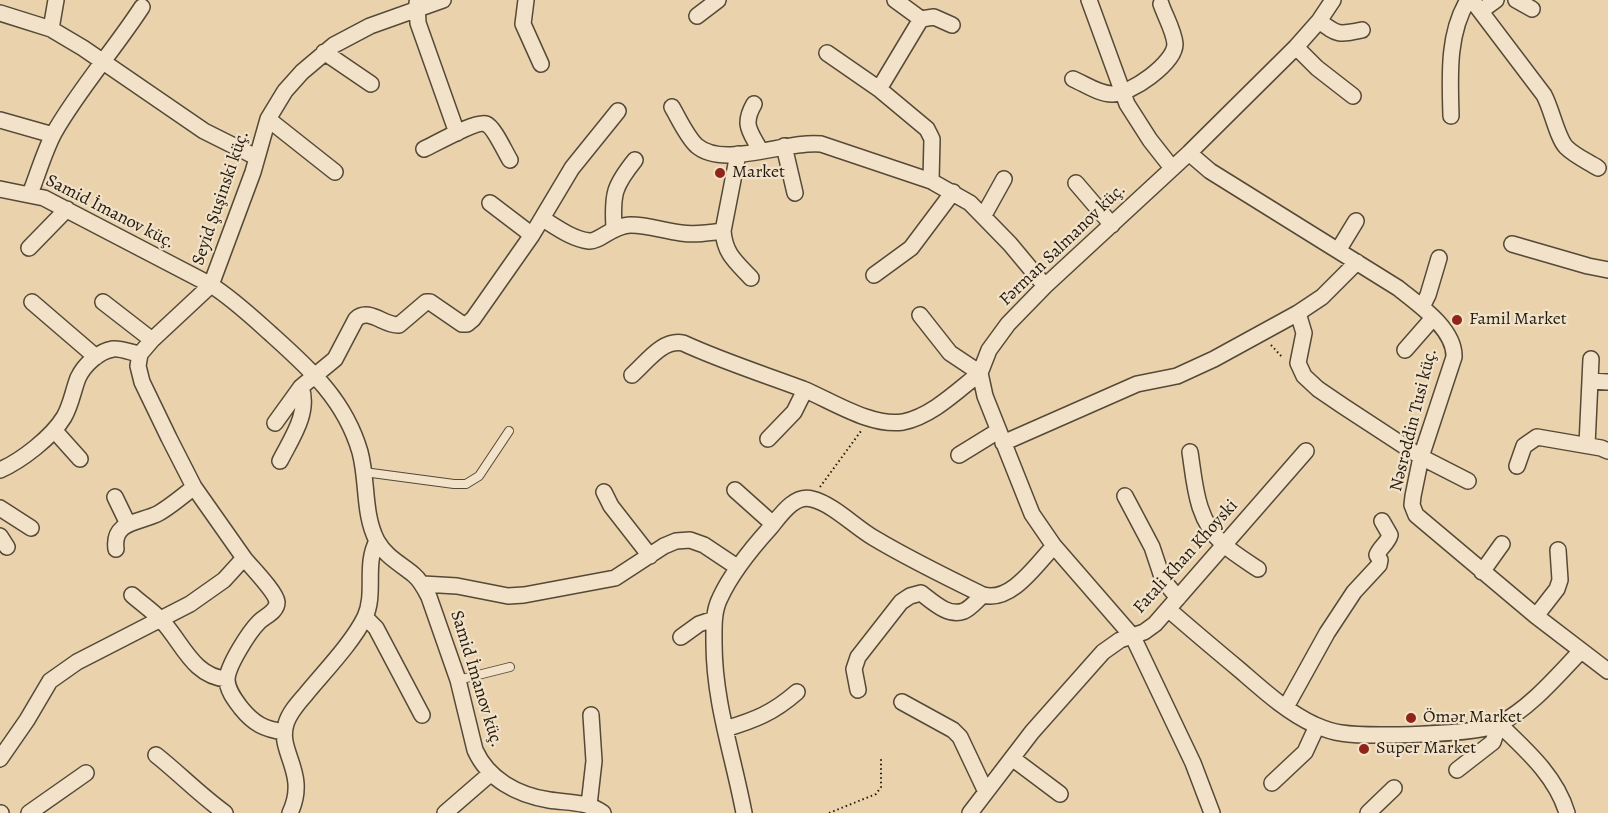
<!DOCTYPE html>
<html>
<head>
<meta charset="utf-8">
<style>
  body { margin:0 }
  canvas { display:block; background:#ead3ac }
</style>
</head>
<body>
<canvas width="1608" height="813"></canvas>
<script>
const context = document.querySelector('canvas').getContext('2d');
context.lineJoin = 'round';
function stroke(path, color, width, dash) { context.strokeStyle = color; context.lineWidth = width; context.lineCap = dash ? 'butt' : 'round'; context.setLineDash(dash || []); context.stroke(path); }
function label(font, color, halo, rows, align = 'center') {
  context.font = font + ' Alegreya,serif'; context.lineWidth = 4.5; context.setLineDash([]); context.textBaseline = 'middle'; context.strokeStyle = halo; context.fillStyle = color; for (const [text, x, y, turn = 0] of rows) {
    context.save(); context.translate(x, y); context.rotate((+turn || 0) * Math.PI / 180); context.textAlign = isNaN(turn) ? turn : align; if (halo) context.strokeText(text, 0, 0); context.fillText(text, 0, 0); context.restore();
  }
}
const lane = new Path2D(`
  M364,472L454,484H466L479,476L509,431
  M458,680L510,667`);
const street = new Path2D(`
  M526,0L523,24L541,64
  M895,0L921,19L879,89L927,129L932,139L931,181
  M1089,0L1127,104L1150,140L1172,168
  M1472,0L1544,95C1552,110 1557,137 1566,147C1575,156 1587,161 1598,168
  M1516,0L1532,9
  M417,3L418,23L457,133
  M1481,11L1496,0
  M0,13L51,29L83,48L204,131L256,157
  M697,16L718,0
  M921,19L934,17L952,25
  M1319,21C1338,35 1338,35 1362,30
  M51,29L56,0
  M1296,47L1317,68L1353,96
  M324,52L371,84
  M827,53L879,89
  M1073,79C1085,84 1099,94 1112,94C1130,95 1175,63 1175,44C1174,31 1165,16 1161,4
  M754,104C742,125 750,131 760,150
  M672,107C679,119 687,137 697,146C724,169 787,140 821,144L931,181L970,203L1010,244L1045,286
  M1451,116C1450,78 1447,34 1468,0
  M268,119L335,172
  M0,120L53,135
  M784,146L795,193
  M424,149C435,144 477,120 486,124C494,127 505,152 510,160
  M1189,153L1210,171L1398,288C1418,304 1455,329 1454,357L1421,457L1413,496L1412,505L1416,515L1536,616L1608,671
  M1076,183L1112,225
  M0,189L44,198L211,285C233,299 252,317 271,334C310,369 345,400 360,452C368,482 363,514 377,541C386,557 401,564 414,575C421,581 425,589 429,597L458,680L475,750C488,779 517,795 549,800C568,803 587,801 603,813
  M30,194C38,174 44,152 54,133C79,89 114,50 142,7
  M490,203L532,235
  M984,215L1004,179
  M543,219C556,227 572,239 589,241C599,242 613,225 631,225C648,225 664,231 681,233C696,235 709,233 723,231L738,154
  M614,228C612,194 614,186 635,160
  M723,231C725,254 735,261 751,278
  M1512,244L1588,266L1608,270
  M29,248L67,209
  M1339,249L1356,221
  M874,275L911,248L953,192
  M32,302L96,357
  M103,302L152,340
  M1422,307L1428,295L1439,258
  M1298,313L1304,333L1298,363L1304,376L1318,389L1343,406L1421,457L1468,481
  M1405,350L1433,318
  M632,375C647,362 662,339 683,343C722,361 763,374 803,389C832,401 871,427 903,422C932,416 957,391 980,373L950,353L920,315
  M1590,381L1608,382
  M275,423L301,387
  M54,430L80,459
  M768,439L794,412L805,390
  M1003,443L1137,384L1177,376L1214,359L1298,313L1322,297L1357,262
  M1587,445L1591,359
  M1190,452C1195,485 1196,519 1223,544C1233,553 1246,561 1258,569
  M959,455L998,431
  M280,461C291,439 310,413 301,387L335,359L356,319C369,307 384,326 399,325L426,302H430L462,324H467L473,319L532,235L572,168L618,111
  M1517,466L1524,446L1537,437L1601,448L1608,451
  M0,470C21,461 52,437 64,417C71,405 73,391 78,378C84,365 99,351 113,349C121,348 132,353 140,354
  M735,490L773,524
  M604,492L611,506L650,556
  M1125,496L1152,547L1163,580L1178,598
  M115,497L128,524
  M0,508L31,528
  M0,536L7,547
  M116,549C112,520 141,523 159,513C171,506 183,496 194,487
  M244,558C251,567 276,592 277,602C277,612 265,616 259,622C249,632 228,665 227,679C227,690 235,700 241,708C254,724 264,729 284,732
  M1482,572L1502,544
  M423,584L457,586L508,596L524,595L615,578L664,546L676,541L690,540L704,545L737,567
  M132,595C142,604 153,611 162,621C182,642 193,677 227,679
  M1168,609C1192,630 1217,651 1241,671C1264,691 1287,712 1315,725C1322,728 1332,732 1341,733C1366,737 1479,735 1499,724C1530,708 1556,677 1580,652
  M1536,616L1557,589L1560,580L1558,550
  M365,617L376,628L422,715
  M681,637L699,624L714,619
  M858,690L854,669L858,657L901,602L910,596L921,593C933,602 948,617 964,611C971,608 977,600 983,595
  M902,702L953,730L960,737L986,792
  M1286,707L1327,633L1354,592L1379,565L1380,560L1377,555C1380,547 1388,543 1390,535L1382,521
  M725,729C755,720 773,713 797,692
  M156,755C180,774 200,795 225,813
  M1012,758L1060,794
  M0,759L27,720L50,681L77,662L190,604L224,580L244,558L194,487L169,438L142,382L138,366L140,354L152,340L211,285L253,172L268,119L285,91L302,72L334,45L370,26L443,0
  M1457,770L1493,742L1499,724C1526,750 1556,776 1567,813
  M1272,783L1305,752L1317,726
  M589,805L594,761L591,715
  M0,813H1
  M29,813L86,773
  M290,813C309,773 277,752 286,724C289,713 298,703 306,694C324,672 353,642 365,617C376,593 364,565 377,541
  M445,813L490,774
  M744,813C733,755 714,702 714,643C714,628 713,612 720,598C732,572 751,549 770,528C780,516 794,494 812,499C833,504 855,527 874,538C909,559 946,577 983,595C1011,603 1036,565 1054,546
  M970,813L1032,732L1103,652L1120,640L1144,632L1155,624L1306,451
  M1212,813L1193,763L1133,637L1054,546L1032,514L985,396L980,373L989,350L1008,324L1045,286L1189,153L1296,47L1319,21L1333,0
  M1368,813L1394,788`);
stroke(lane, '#554937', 10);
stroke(street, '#554937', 18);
stroke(new Path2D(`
  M1271,345L1283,358
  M820,487L861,431
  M829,813L876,794L881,787V759`), '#231b10', 2, [1.5, 3]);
stroke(lane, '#f1e2c9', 8);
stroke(street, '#f1e2c9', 15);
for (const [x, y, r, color] of [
  [720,173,6,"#8f2418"],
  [1457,320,6,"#8f2418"],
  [1411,718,6,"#8f2418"],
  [1364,749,6,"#8f2418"]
]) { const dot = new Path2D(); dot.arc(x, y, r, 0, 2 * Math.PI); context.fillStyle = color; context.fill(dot); stroke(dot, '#f1e2c9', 2); }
label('18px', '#231b10', '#f1e2c9', [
  ["Market",732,173],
  ["Famil Market",1469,320],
  ["Ömər Market",1423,718],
  ["Super Market",1376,749]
], 'left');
label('18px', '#231b10', '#f1e2c9', [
  ["Seyid Şuşinski küç.",221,198,-71],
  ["Samid İmanov küç.",110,212,27],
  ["Fərman Salmanov küç.",1063,245,-44],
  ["Nəsrəddin Tusi küç.",1414,420,-76],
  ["Fatali Khan Khoyski",1186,557,-48],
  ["Samid İmanov küç.",476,679,73]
]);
</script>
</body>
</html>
